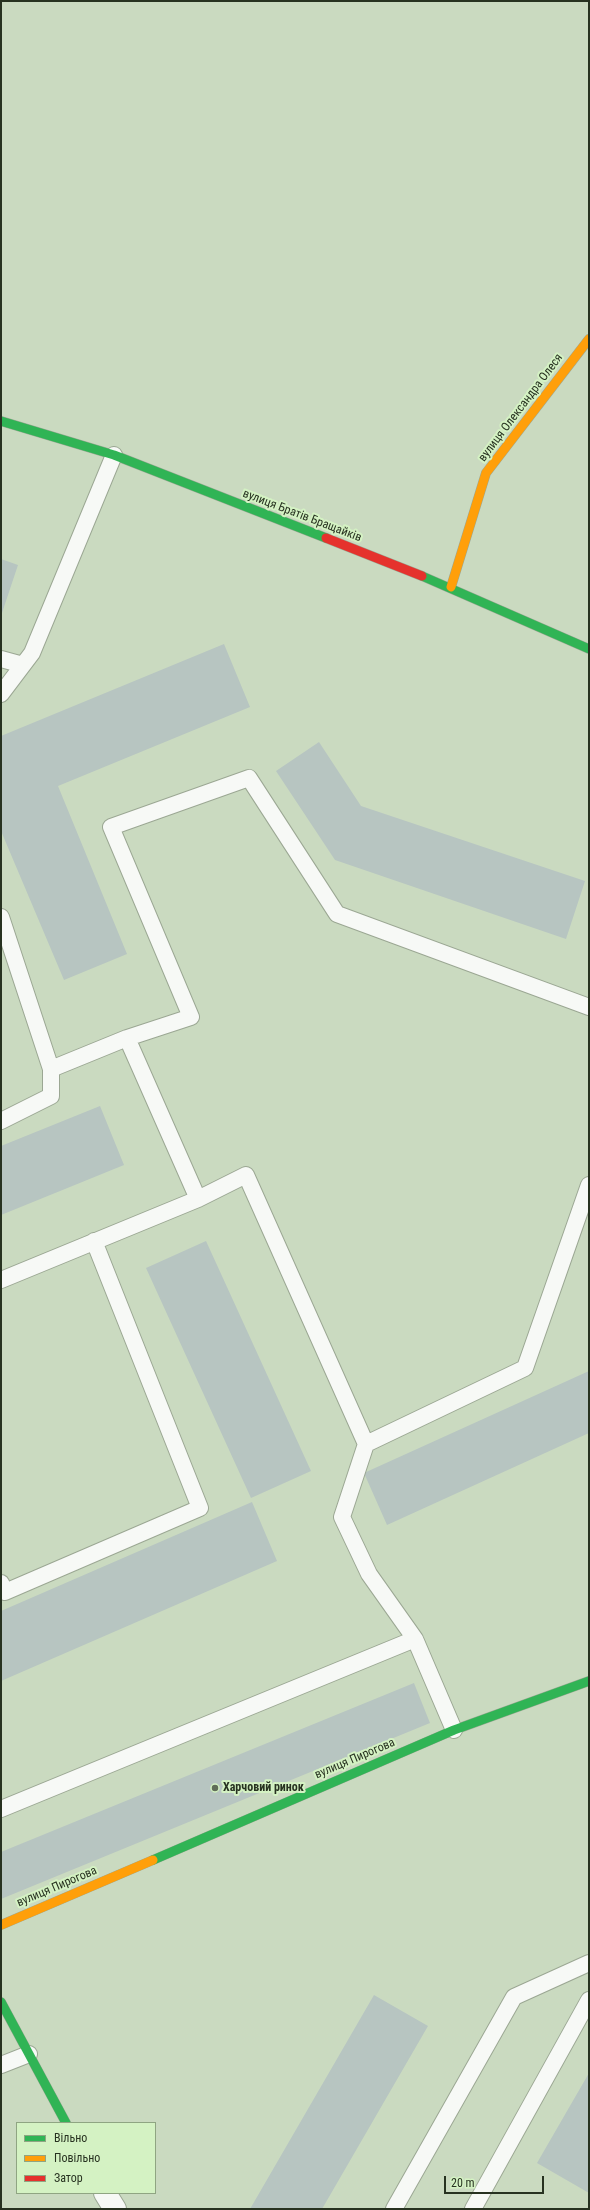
<!DOCTYPE html>
<html>
<head>
<meta charset="utf-8">
<style>
  body { margin:0 }
  #map { position:relative; width:590px; height:2210px; overflow:hidden; background:#cadac0; font-family:"Roboto Condensed",sans-serif }
  canvas { display:block }
  .frame { position:absolute; inset:0; border:2px solid #273220; pointer-events:none }
  .legend { position:absolute; left:16px; top:2122px; width:140px; height:72px; box-sizing:border-box; background:#d4f2c3; border:1px solid #8fa582; margin:0; padding:5px 7px; list-style:none; font-size:12px; color:#273220 }
  .legend li { display:flex; align-items:center; gap:8px; height:20px }
  .legend b { width:20px; border:1px solid #8fa582 }
  .scale { position:absolute; left:444px; top:2176px; width:100px; height:18px; box-sizing:border-box; border:2px solid #273220; border-top:0; padding-left:5px; font-size:12px; line-height:14px; white-space:nowrap; color:#273220; -webkit-text-stroke:3px #d4f2c3; paint-order:stroke }
</style>
</head>
<body>
<div id="map">
<canvas width="590" height="2210"></canvas>
<div class="frame"></div>
<ul class="legend">
<li><b style="height:5px;background:#30b455"></b>Вільно</li>
<li><b style="height:5px;background:#ff9f0a"></b>Повільно</li>
<li><b style="height:5px;background:#e5322d"></b>Затор</li>
</ul>
<div class="scale">20 m</div>
</div>
<script>
const context = document.querySelector('canvas').getContext('2d');
context.lineJoin = 'round';
function fill(path, color) { context.fillStyle = color; context.fill(path, 'evenodd'); }
function stroke(path, color, width, dash) { context.strokeStyle = color; context.lineWidth = width; context.lineCap = dash ? 'butt' : 'round'; context.setLineDash(dash || []); context.stroke(path); }
function label(font, color, halo, rows, align = 'center') {
  context.font = font + ' "Roboto Condensed",sans-serif'; context.lineWidth = 4; context.setLineDash([]); context.textBaseline = 'middle'; context.strokeStyle = halo; context.fillStyle = color; for (const [text, x, y, turn = 0] of rows) {
    context.save(); context.translate(x, y); context.rotate((+turn || 0) * Math.PI / 180); context.textAlign = isNaN(turn) ? turn : align; if (halo) context.strokeText(text, 0, 0); context.fillText(text, 0, 0); context.restore();
  }
}
fill(new Path2D(`
  M1,559L18,565L1,616Z
  M224,644L250,707L58,786L127,954L64,980L1,831V736Z
  M319,742L361,806L585,881L566,939L335,860L276,771Z
  M100,1106L124,1165L1,1215V1146Z
  M206,1241L311,1471L251,1498L146,1268Z
  M589,1371V1433L387,1525L364,1473Z
  M252,1502L277,1561L1,1681V1611Z
  M414,1683L430,1723L1,1899V1852Z
  M374,1995L428,2026L322,2209H250Z
  M589,2073V2193L537,2163Z`), '#b7c5c1');
const lane = new Path2D(`
  M1,659L23,665
  M1,694L32,653L114,455
  M1,917L51,1069V1096L1,1121
  M127,1038L198,1199
  M51,1069L127,1038L191,1017L111,827L249,778L337,914L589,1007
  M1,1280L198,1199L246,1175L366,1444L342,1517L369,1574L415,1639
  M366,1444L525,1368L589,1185
  M1,1583L5,1592L200,1508L94,1241
  M1,1809L415,1639L454,1730
  M1,2065L29,2054
  M394,2209L514,1997L589,1963
  M473,2209L589,2000`);
const street = new Path2D(`
  M105,2193L115,2209`);
const fast = new Path2D(`
  M1,421L114,455L326,538
  M422,576L589,649
  M153,1860L454,1730L589,1681
  M1,2002L66,2123`);
const slow = new Path2D(`
  M451,587L486,473L589,339
  M1,1925L153,1860`);
const jam = new Path2D(`
  M326,538L422,576`);
stroke(lane, '#9ba793', 18);
stroke(street, '#9ba793', 24);
stroke(fast, '#9ba793', 10);
stroke(slow, '#9ba793', 10);
stroke(jam, '#9ba793', 10);
stroke(lane, '#f7f9f6', 16);
stroke(street, '#f7f9f6', 22);
stroke(fast, '#30b455', 9);
stroke(slow, '#ff9f0a', 9);
stroke(jam, '#e5322d', 9);
for (const [x, y, r, color] of [
  [215,1788,4,"#606d58"]
]) { const dot = new Path2D(); dot.arc(x, y, r, 0, 2 * Math.PI); context.fillStyle = color; context.fill(dot); stroke(dot, '#d4f2c3', 1.5); }
label('12px', '#273220', '#d4f2c3', [
  ["вулиця Олександра Олеся",521,408,-53],
  ["вулиця Братів Бращайків",302,516,21],
  ["вулиця Пирогова",355,1759,-23],
  ["вулиця Пирогова",57,1887,-23]
]);
label('bold 12px', '#273220', '#d4f2c3', [
  ["Харчовий ринок",223,1788]
], 'left');
</script>
</body>
</html>
